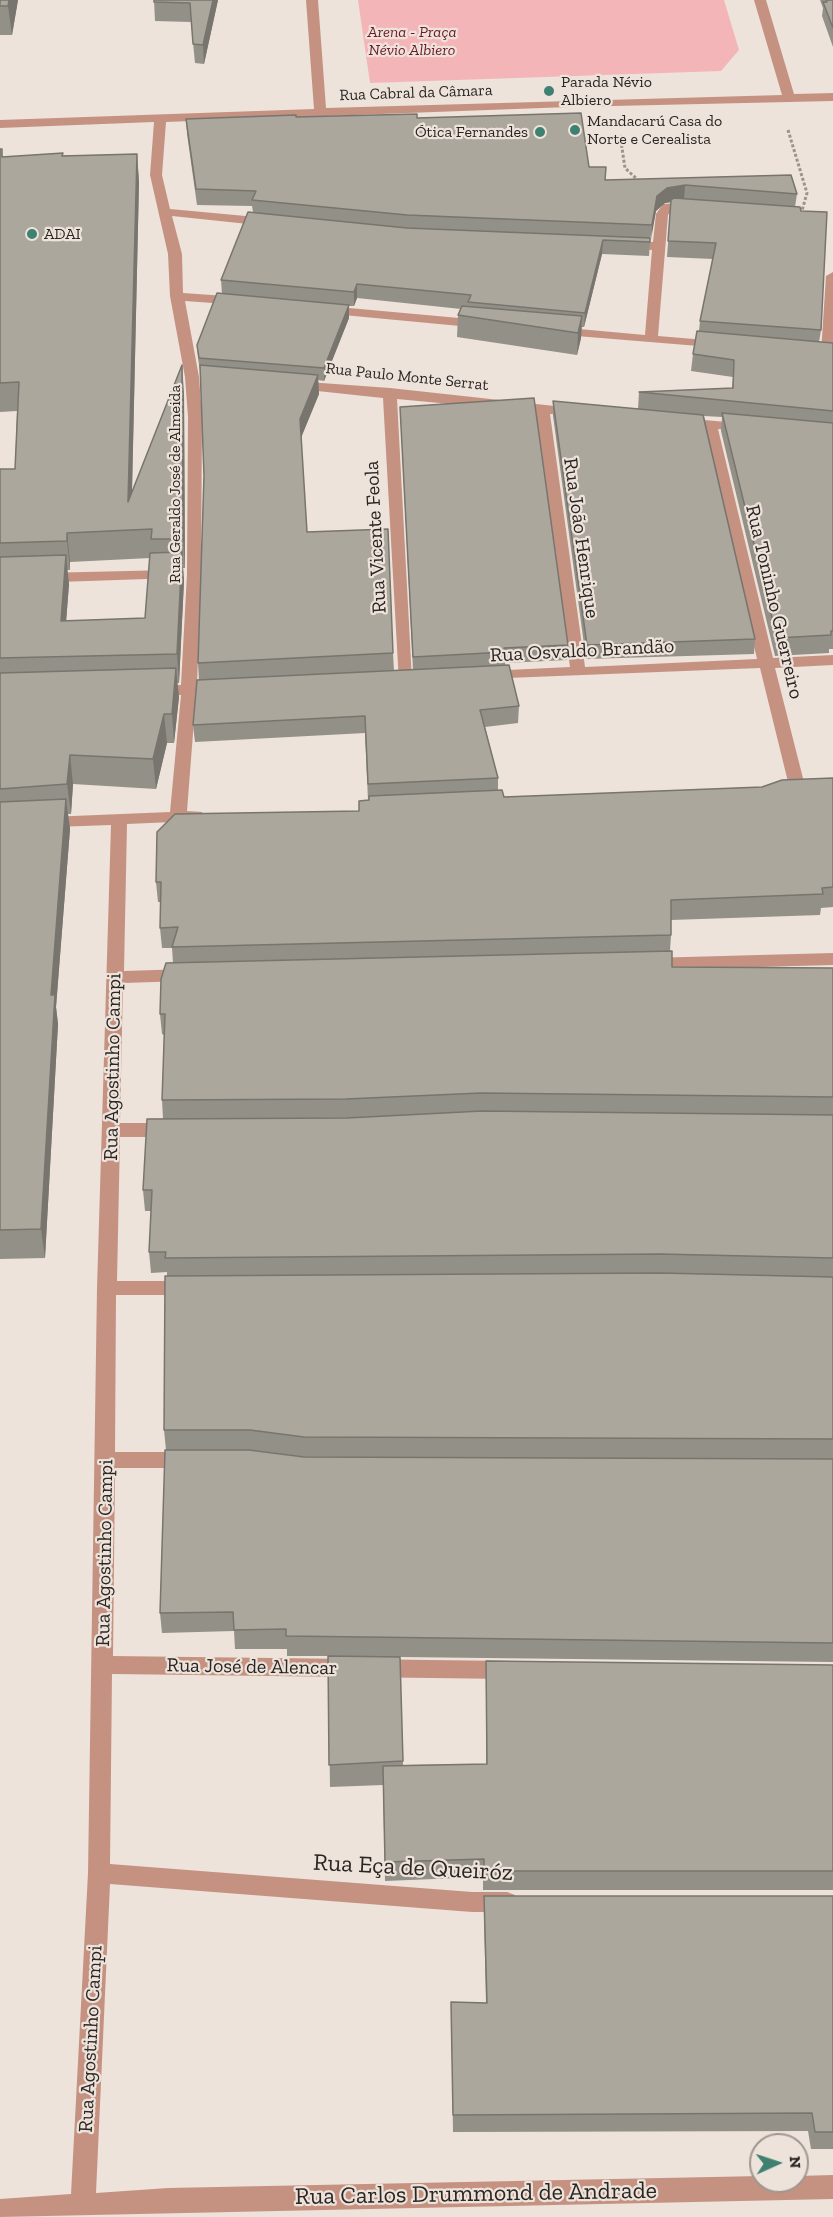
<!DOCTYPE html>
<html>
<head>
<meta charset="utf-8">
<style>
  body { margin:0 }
  #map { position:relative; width:833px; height:2217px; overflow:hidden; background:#ede3db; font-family:"Zilla Slab",serif }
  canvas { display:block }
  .north { position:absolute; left:749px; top:2133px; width:60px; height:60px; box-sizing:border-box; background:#ede3db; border:2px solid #9f9791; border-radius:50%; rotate:87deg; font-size:16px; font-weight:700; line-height:24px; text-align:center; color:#2a2623 }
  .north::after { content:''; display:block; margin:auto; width:21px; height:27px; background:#3f8171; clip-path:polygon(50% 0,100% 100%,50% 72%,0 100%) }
</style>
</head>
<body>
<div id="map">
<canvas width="833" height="2217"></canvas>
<div class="north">N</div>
</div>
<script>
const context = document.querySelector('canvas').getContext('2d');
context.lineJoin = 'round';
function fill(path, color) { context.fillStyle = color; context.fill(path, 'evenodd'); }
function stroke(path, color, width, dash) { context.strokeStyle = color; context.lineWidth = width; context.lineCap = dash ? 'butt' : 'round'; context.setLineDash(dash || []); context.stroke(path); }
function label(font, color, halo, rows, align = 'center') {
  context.font = font + ' "Zilla Slab",serif'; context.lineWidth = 4.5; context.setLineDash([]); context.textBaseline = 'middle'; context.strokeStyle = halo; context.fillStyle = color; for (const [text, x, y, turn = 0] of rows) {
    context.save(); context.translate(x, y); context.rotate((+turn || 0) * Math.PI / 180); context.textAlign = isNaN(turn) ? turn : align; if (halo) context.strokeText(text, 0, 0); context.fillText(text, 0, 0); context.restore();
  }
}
fill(new Path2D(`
  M358,0H724L739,50L721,71L370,83Z`), '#f4b5b8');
stroke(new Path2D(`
  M788,130L807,193L801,214
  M620,135L625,168L639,181`), '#9b948e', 3, [3, 2]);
fill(new Path2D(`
  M306,0H318L326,108L782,95L754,0H766L794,94L833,93V101L569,107L166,122L162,175L170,209L267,218L273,222L267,226L172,216L182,254L183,293L240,297L247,301L240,305L185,301L199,377L202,417L201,574L197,685L220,684L228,689L220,694L196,695L187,811L202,812L204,816L196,821L127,824L124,971L186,969L195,975L186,981L123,983L120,1123H170L176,1125L179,1130L176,1135L170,1137H120L117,1281H189L196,1283L199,1288L196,1293L189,1295H116L115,1452H189L196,1454L199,1460L196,1466L189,1468H115L113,1656L510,1661L518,1664L521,1670L518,1676L510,1679L112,1674L110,1864L472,1892H507L515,1895L518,1902L515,1909L507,1912H472L110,1884L96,2193L168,2188L761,2176V2181H797V2176L833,2175V2199L0,2217V2199L71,2194L88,1873L97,1288L111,825L0,829V819L170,812L181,695L155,696L147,691L155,686L181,685L187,574L188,417L185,377L170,296L168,254L150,175L154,122L0,128V120L314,109Z
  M694,202L699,203V209L672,211L668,215L658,336L718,341L725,345L723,348L552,334V328L557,327L645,335L652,250L627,249L620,245L627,241L653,242L656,214L663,204Z
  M833,272V356L828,357L821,353L826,276Z
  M327,306L481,320L488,324L481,328L322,313L320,310Z
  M294,381L390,388L582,409L584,412L577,416L550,414L585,667L757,659L704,428L682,426L675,422L682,418L749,424L751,427L744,431L718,429L773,658L833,655V665L775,668L806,790L804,794L798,795L790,790L760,668L482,679L479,676L482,673L487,671L570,667L535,412L397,399L412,680L404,685L399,683L383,398L289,388V382Z
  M171,570L176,572L178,575L176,578L0,584V574Z
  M833,953V965L649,970L640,964L649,958Z`), '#c59282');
fill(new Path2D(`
  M0,0H18L12,35H0Z
  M154,0H218L204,64L195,63L191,22L155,21Z
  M820,0H833V47L822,16L823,8Z
  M296,117L417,118L589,167L605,180L791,175L797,194L795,207L821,330L819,342L833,343V649H829V653L775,656L721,431L722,417L704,416L755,639L754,654L586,659L553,416V401L638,409L639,392L732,388L733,377L691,371L693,354L699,331L700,321L713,259L667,257L671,202L665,203L656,211L650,240L649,256L602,254L584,327H582L581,338L577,355L457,337L458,315L461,309L357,298L354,306H349V318L324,381L318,380L319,394L301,437L307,532L393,653L394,671L413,670L400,407L568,645L567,660L505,663L519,706L518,723L485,727L498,778V790L504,797L762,787L833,778V907L821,908L820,915L671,920V935L670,951L672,967L833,968V1459L305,1457L251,1450H166L164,1430L167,1276V1272L151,1273L149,1252L151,1211H145L143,1190L163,1119L162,1100L164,1035L162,1034L160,1014L173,963L172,948H162L160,928V902H158L156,882L359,811L368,800L365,733L195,742L193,725L199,680L198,663L204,476L200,371L198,358L197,345L222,294L221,280L253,212L252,206L197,205L187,134L186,119Z
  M0,149L3,157L137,154L139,182L132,494L184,393L185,568H183L184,581L179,683H177L179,697L174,743H167L156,789L73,784L71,814H68L70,829L56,1007L58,1024L45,1258L0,1259V469H15L17,411L0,412ZM150,558L145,618L66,621L69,584L67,570H70V562Z
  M304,1457L833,1459V1662L400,1657L403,1765L486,1764V1661L833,1665V1890H483V1877L385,1881L383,1785L330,1787L328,1656H287V1649H235L234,1631L162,1633L160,1613Z
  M484,1896H833V2149H811L808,2131L453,2132L451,2002L486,2003L484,1914Z`), '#939087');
fill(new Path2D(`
  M9,0H18L12,35L8,6Z
  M213,0H218L204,64L203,45Z
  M137,154L139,182L131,531L128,502Z
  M685,185L684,200L665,203L656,211L651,240L652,225L657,196L667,188Z
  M603,240L602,254L584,327L585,313Z
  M357,284V298L354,306V292Z
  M349,305V318L324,381V368Z
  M582,316L581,338L577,355L578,333Z
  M182,365L184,393L185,568L183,539Z
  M318,375L319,394L301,438L300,419Z
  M67,533L70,562V570L67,541Z
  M182,552L184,581L179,683L177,654Z
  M66,555L69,584L64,650L61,621Z
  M176,668L179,697L174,743L172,714Z
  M164,714L167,743L156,789L153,759Z
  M70,755L73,784L71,814L67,784Z
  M66,799L70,829L56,1007L58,1024L45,1258L41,1229L51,995Z`), '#78756e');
const building = new Path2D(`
  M0,0H9L8,6H0Z
  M154,0H213L203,45L193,44L190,3L154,2Z
  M826,0H833V28L823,2H827Z
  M581,113L589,167H606L605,180L791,175L797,194L685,185L667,188L657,196L652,225L407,215L252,200L256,191L196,189L186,119L296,115V117L417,114V118Z
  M0,149H2V157L63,153L62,156L137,154L128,502L182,365L183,539H151L152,529L67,533V541L0,543V469H15L19,382L0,383Z
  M674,198L800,207L801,211L827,212L821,330L700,321L716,243L668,241L671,200Z
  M248,212L407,228L650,238V242L603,240L585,313L468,302L471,295L357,284L354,292L221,280Z
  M217,293L349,305L324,368L199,358L197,345Z
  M462,306L582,316L578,333L458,315Z
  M697,331L833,343V411L639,392L733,388L734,360L693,354Z
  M200,365L318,375L300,419L307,532L388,529L393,653L198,663L204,476Z
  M534,398L568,645L504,648L506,652L413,657L400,407Z
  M553,401L703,415L755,639L587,645Z
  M722,413L833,423V631H831V635L777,638Z
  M182,552L177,654L0,658V557L66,555L61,621L145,618L150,553Z
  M509,665L519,706L480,710L498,778L368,784L365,716L193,725L197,680Z
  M176,668L172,714H164L153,759L70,755L67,784L0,789V673Z
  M833,778V887L822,888L823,894L671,900V935L172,947L178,927L160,928L161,882H156L157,832L175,814L359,811V801L369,800V796L502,790L504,797L762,787L782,780Z
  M66,799L51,995H55L41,1229L0,1230V802Z
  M672,951V967L833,968V1097L481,1093L346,1099L162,1100L165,1014H160L161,979L166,963Z
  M482,1111L833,1115V1258L660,1254L165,1258L166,1252H149L152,1190H143L147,1119L347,1118Z
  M660,1273L833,1277V1439L304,1437L250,1430H164L165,1276Z
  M165,1450H249L304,1457L833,1459V1643L286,1636V1629L234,1630L233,1612L160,1613Z
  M328,1656L400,1657L403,1761L329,1765Z
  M486,1661L833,1665V1871H484V1859L385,1862L383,1766L487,1764Z
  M484,1896H833V2132H815L812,2113L453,2115L451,2002L487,2003Z`);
fill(building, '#aba79d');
stroke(building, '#78756e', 1.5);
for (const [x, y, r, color] of [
  [549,91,6,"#3f8171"],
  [575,130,6,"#3f8171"],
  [540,132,6,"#3f8171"],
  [32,234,6,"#3f8171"]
]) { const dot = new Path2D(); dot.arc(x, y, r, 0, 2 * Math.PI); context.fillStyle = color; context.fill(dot); stroke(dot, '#ede3db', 2); }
label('italic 16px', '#6e1a28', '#ede3db', [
  ["Arena - Praça",412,32],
  ["Névio Albiero",412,50]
]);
label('16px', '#2a2623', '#ede3db', [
  ["Parada Névio",561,82],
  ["Albiero",561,100],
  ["Mandacarú Casa do",587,121],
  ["Norte e Cerealista",587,139],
  ["Ótica Fernandes",528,132,"right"],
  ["ADAI",44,234]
], 'left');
label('16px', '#2a2623', '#ede3db', [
  ["Rua Cabral da Câmara",416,93,-2],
  ["Rua Paulo Monte Serrat",407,377,6],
  ["Rua Geraldo José de Almeida",175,484,-90]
]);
label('20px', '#2a2623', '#ede3db', [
  ["Rua Vicente Feola",376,537,-93],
  ["Rua João Henrique",581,538,82],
  ["Rua Toninho Guerreiro",774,602,77],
  ["Rua Osvaldo Brandão",582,651,-3],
  ["Rua Agostinho Campi",113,1067,-89],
  ["Rua Agostinho Campi",105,1553,-89],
  ["Rua José de Alencar",252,1667,1],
  ["Rua Agostinho Campi",91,2039,-87]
]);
label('24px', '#2a2623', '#ede3db', [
  ["Rua Eça de Queiróz",413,1868,3],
  ["Rua Carlos Drummond de Andrade",476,2194,-1]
]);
</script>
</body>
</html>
